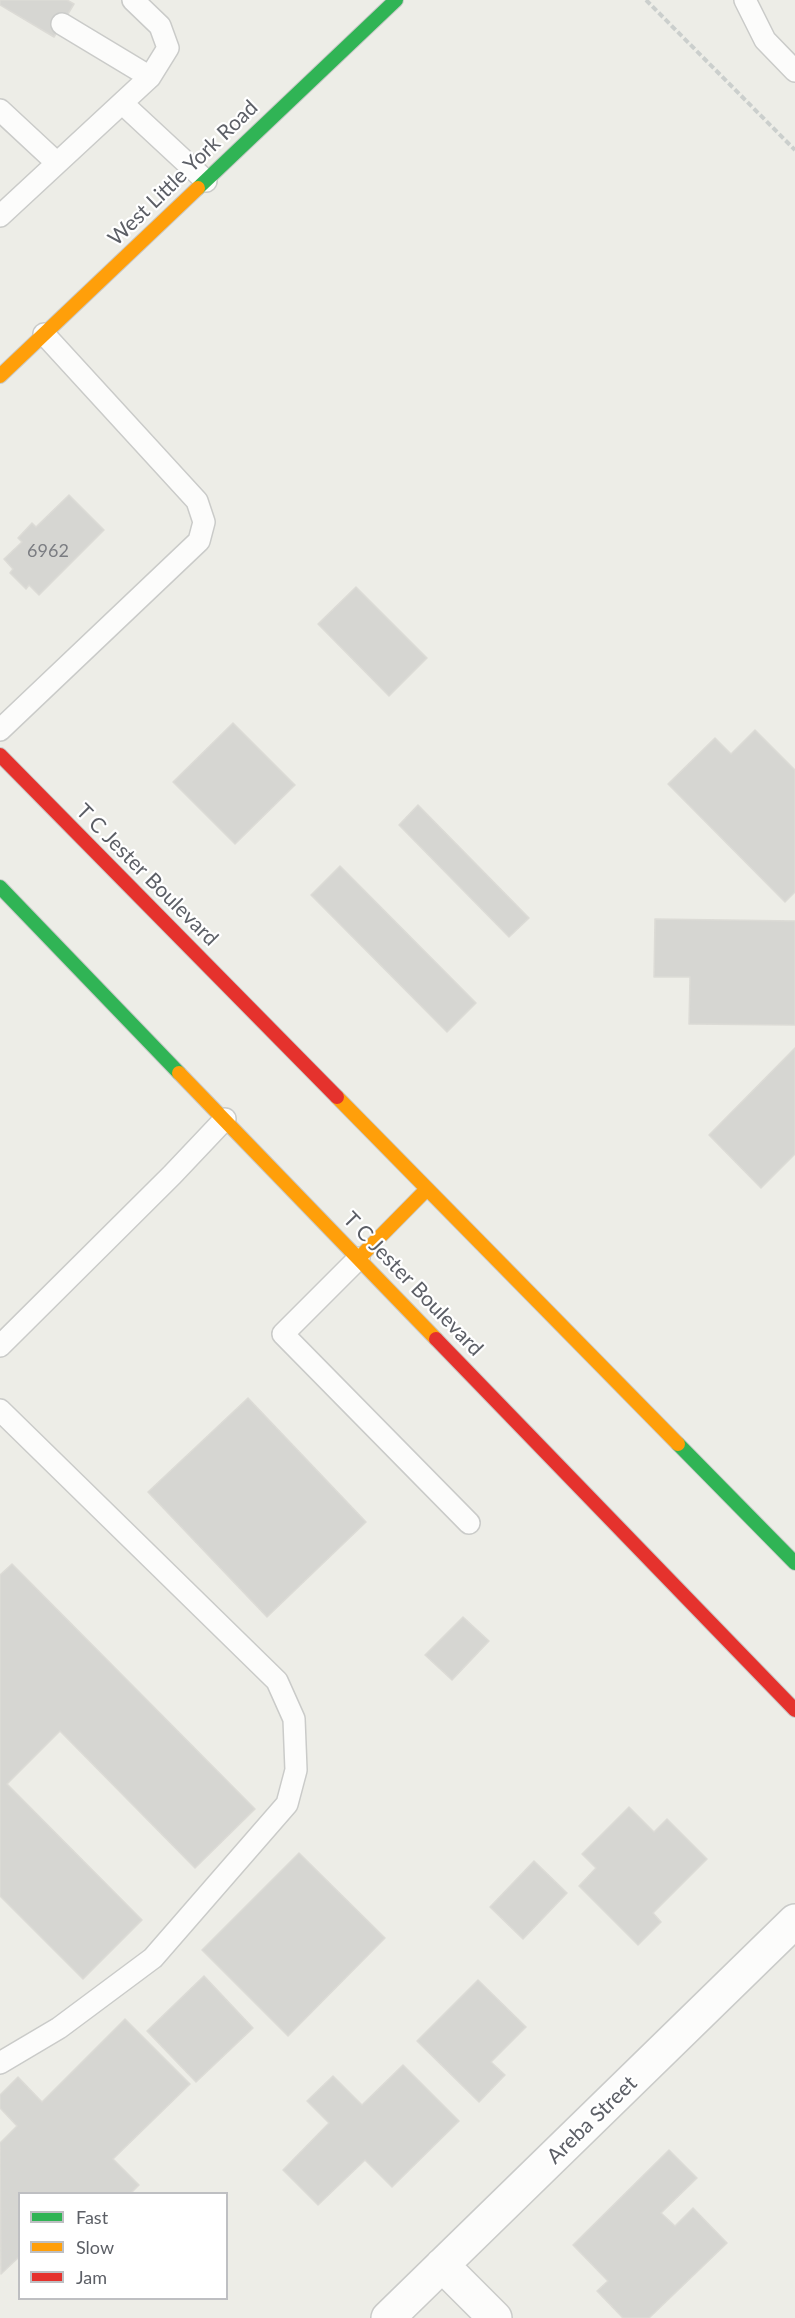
<!DOCTYPE html>
<html>
<head>
<meta charset="utf-8">
<style>
  body { margin:0 }
  #map { position:relative; width:795px; height:2318px; overflow:hidden; background:#edede7; font-family:Lato,sans-serif }
  canvas { display:block }
  .legend { position:absolute; left:18px; top:2192px; width:210px; height:108px; box-sizing:border-box; background:#fff; border:2px solid #bebfc2; margin:0; padding:8px 10px; list-style:none; font-size:18px; color:#5c5f66 }
  .legend li { display:flex; align-items:center; gap:12px; height:30px }
  .legend b { width:30px; border:2px solid #bebfc2 }
</style>
</head>
<body>
<div id="map">
<canvas width="795" height="2318"></canvas>
<ul class="legend">
<li><b style="height:8px;background:#30b455"></b>Fast</li>
<li><b style="height:8px;background:#ff9f0a"></b>Slow</li>
<li><b style="height:8px;background:#e5322d"></b>Jam</li>
</ul>
</div>
<script>
const context = document.querySelector('canvas').getContext('2d');
context.lineJoin = 'round';
function fill(path, color) { context.fillStyle = color; context.fill(path, 'evenodd'); }
function stroke(path, color, width, dash) { context.strokeStyle = color; context.lineWidth = width; context.lineCap = dash ? 'butt' : 'round'; context.setLineDash(dash || []); context.stroke(path); }
function label(font, color, halo, rows, align = 'center') {
  context.font = font + ' Lato,sans-serif'; context.lineWidth = 4.5; context.setLineDash([]); context.textBaseline = 'middle'; context.strokeStyle = halo; context.fillStyle = color; for (const [text, x, y, turn = 0] of rows) {
    context.save(); context.translate(x, y); context.rotate((+turn || 0) * Math.PI / 180); context.textAlign = isNaN(turn) ? turn : align; if (halo) context.strokeText(text, 0, 0); context.fillText(text, 0, 0); context.restore();
  }
}
const building = new Path2D(`
  M0,0H67L74,4L54,37L0,5Z
  M69,495L104,530L39,595L29,585L26,589L10,573L13,569L4,559L22,542L18,538L32,523L36,527Z
  M356,587L427,658L389,696L318,624Z
  M233,723L295,785L235,844L173,782Z
  M755,730L795,770V892L785,902L668,784L715,738L731,754Z
  M418,805L529,918L509,937L399,825Z
  M340,866L476,1003L447,1032L311,895Z
  M655,919L795,921V1025L689,1024L690,977H654Z
  M795,1048V1154L761,1188L709,1135Z
  M248,1398L366,1522L267,1617L148,1492Z
  M12,1564L255,1809L195,1868L60,1731L7,1784L142,1920L83,1979L0,1896V1575Z
  M463,1617L489,1641L452,1680L425,1655Z
  M629,1807L654,1832L667,1819L707,1859L653,1913L661,1922L638,1945L579,1886L596,1868L582,1854Z
  M299,1853L385,1938L288,2036L202,1950Z
  M534,1861L567,1893L523,1939L490,1907Z
  M204,1976L253,2028L196,2082L147,2031Z
  M478,1980L526,2027L491,2062L505,2075L479,2102L417,2041Z
  M125,2019L190,2084L113,2159L139,2185L130,2194H20V2256L1,2274L0,2143L17,2126L0,2108V2095L18,2077L42,2102Z
  M403,2065L459,2121L392,2187L365,2160L318,2205L283,2170L329,2123L307,2101L333,2076L362,2105Z
  M669,2150L697,2178L661,2213L675,2226L693,2208L727,2243L649,2318H623L597,2291L608,2281L573,2245Z`);
fill(building, '#d6d6d2');
stroke(building, '#dcdbd6', 1.5);
const lane = new Path2D(`
  M745,0L765,40L795,71
  M62,24L150,77
  M122,103L206,181
  M0,110L57,163
  M0,216L150,77L168,48L160,26L133,0
  M0,730L199,541L204,522L197,501L44,334
  M359,1258L283,1334L469,1523
  M0,1346L172,1175L225,1119
  M0,1410L277,1681L294,1719L296,1770L287,1804L153,1958L59,2028L0,2063`);
const street = new Path2D(`
  M442,2265L495,2318
  M388,2318L795,1921`);
const fast = new Path2D(`
  M198,188L396,0
  M0,887L179,1073
  M678,1444L795,1563`);
const slow = new Path2D(`
  M0,376L198,188
  M179,1073L436,1339
  M337,1097L678,1444
  M359,1258L427,1189`);
const jam = new Path2D(`
  M0,755L337,1097
  M436,1339L795,1710`);
stroke(lane, '#cacbc9', 24);
stroke(street, '#cacbc9', 36);
stroke(fast, '#c8c9c8', 16);
stroke(slow, '#c8c9c8', 16);
stroke(jam, '#c8c9c8', 16);
stroke(new Path2D(`
  M646,0L795,150`), '#cbcfcd', 4, [6, 3]);
stroke(lane, '#fcfcfb', 21);
stroke(street, '#fcfcfb', 33);
stroke(fast, '#30b455', 14);
stroke(slow, '#ff9f0a', 14);
stroke(jam, '#e5322d', 14);
label('18px', '#7b7d82', null, [
  ["6962",48,551]
]);
label('21px', '#5c5f66', '#fff', [
  ["West Little York Road",183,173,-44],
  ["T C Jester Boulevard",147,875,45],
  ["T C Jester Boulevard",413,1284,46],
  ["Areba Street",592,2120,-44]
]);
</script>
</body>
</html>
